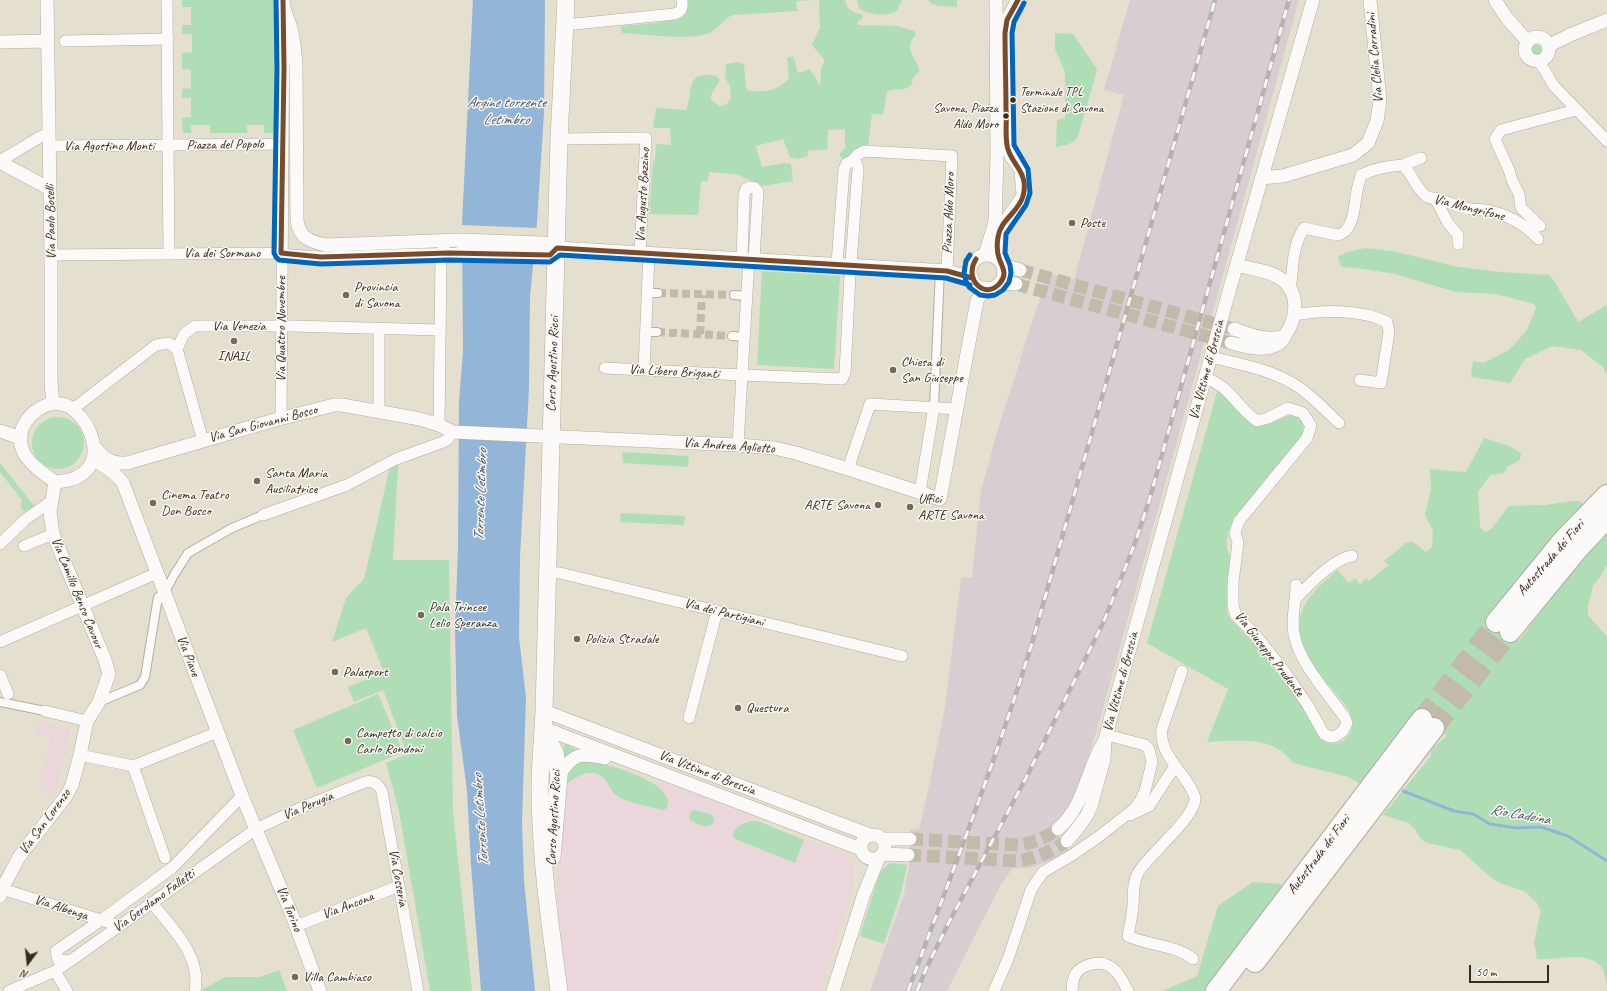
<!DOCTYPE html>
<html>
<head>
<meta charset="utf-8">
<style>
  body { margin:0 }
  #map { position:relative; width:1607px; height:991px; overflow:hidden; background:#e4dfce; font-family:Caveat,sans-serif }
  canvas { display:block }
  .north { position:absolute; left:8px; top:943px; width:40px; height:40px; -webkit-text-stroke:3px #f6f6f2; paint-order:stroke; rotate:195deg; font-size:11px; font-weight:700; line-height:16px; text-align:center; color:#3b2a1e }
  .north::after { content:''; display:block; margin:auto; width:14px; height:18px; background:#3b2a1e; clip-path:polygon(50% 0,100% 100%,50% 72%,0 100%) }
  .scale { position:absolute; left:1469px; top:965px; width:80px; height:18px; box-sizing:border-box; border:2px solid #3b2a1e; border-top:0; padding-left:5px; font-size:12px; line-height:14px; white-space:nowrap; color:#3b2a1e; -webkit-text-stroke:3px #f6f6f2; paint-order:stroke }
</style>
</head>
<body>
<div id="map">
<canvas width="1607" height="991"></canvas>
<div class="north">N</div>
<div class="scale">50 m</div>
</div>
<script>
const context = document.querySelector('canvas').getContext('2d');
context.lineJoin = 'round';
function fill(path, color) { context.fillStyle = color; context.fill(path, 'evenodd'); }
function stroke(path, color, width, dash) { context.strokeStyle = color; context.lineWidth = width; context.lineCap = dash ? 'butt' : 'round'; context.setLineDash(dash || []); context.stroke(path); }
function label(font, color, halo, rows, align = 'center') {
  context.font = font + ' Caveat,sans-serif'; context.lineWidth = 3; context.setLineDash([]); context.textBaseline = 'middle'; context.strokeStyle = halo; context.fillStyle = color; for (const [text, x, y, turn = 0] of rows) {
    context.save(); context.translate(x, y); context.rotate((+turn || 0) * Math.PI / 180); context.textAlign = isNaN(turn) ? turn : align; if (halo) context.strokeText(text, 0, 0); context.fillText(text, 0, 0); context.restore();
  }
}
fill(new Path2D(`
  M37,722L70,729L56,792L39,788L50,738L35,734Z
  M607,764L650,781L665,782L749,815L758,821L819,846L833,847L845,854L852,864L854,877L852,890L821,991H568L559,920L557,892L566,778Z`), '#ebd7db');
fill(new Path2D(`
  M1130,0H1299L1100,719L1078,791L1061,817L1052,825L1069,851L1045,863L1029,868H1013L1000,886L947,991H870L904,894L909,867L910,830L919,829L926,800L945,707L961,578L972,577L981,491L997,432L1048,273L1074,280L1124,95L1104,90Z`), '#d8cdd0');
fill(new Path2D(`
  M182,0H275L276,133H264V125H247V133H210V125H191V133H183L182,118L191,117V98H182V89L191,88V70L182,69V53L192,52V34H182V25H191V7H182Z
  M686,0H814L796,1L797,11L733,15C723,18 719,29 709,33C690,41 644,34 622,33L621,26C633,25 681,23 686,13Z
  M819,0H845C847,10 852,12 861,14L863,17L857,22L858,25L898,26L914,31L916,34C914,38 910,41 910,45C909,56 920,63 919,72C917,74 915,75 914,77C912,80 913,83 910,86C903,92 893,87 887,92L883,115L872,114L868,146L855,149L845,160L842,159L840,156V153L845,148V129L828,130L827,150H809L807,157L797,159L790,157L783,139L756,146L762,167L784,163L791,164L793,181L763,186L736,174L709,172L708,181H701L698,215L649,214L653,161H655L656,144L671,145L670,128H653L656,108L686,110C693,96 685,77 705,75C711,74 716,75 720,79C718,87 710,91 711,100L720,106L727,104L731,97L730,87L725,77L726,64L737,62L744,64L746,86L747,90L750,91C765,92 778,91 789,78L787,58L793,56L798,73L810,69L820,85C822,79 820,75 821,69C821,65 825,64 824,60C822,54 814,50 812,44C816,39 816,32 820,29Z
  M859,0H902L897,11C887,17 868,15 859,8L857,1Z
  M928,0H957V7C949,6 933,8 928,0Z
  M1055,33L1073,34L1097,69L1094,81L1078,136C1073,145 1065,145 1056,147L1057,120L1065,118V72L1055,49Z
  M1530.5 50a5.5 5.5 0 1 1 11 0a5.5 5.5 0 1 1-11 0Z
  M1365,248L1392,251L1459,267L1500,272L1549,275L1555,282L1578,322L1607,305V375L1603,367L1581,350L1552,346L1525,359L1510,383L1471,377L1473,361L1483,363L1509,350L1527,330L1536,308L1534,304L1496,294L1456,292L1395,274L1356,268L1341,267L1338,257L1348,252Z
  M762,271L840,276L834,369L757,365Z
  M1218,388L1258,426L1264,425L1291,415C1304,418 1306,427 1301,438L1231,524C1228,535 1223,546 1231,557L1227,598V612L1231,620L1253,642L1302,704L1319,737C1333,752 1358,739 1351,716C1349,707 1338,697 1332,689C1326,682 1319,676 1314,668C1310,664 1308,657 1306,652C1288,613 1310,594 1337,570L1349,583L1355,578L1360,584L1366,578L1369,581L1389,565L1384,561L1406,543L1413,542L1426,552L1432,547L1433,531L1425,515L1431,489L1430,469L1466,472L1484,438L1509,446L1521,453L1520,460L1507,467L1504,473L1490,475L1478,492L1480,527L1485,532L1491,529L1509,506L1545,505L1573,501H1581L1584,507L1491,621L1519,641L1544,607L1602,536L1607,532V565L1601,576L1593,586L1588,605V615L1607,637V986C1606,981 1605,973 1602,968C1588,949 1557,961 1537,959L1534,942L1541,911L1537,903L1531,897L1524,891L1500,883L1493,879L1460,850L1427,843L1420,838L1416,830L1409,823L1383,815L1431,756V749L1447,736L1419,713L1363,785L1348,777L1293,763C1273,734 1237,741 1207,742L1228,689L1147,643Z
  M32 443a26 26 0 1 1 52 0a26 26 0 1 1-52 0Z
  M622,452L689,456L688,467L623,463Z
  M0,463L34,506L24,512L21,507L22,500L0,472Z
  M398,465L393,560H449L453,812L472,991H430L399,811L386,763L407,754L383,690L354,702L348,687L384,672L366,628L332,642L346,598L364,579L390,467Z
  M621,513L685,516L684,525L620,522Z
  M378,694L403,752L317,788L293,730Z
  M565,743L578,751L562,757Z
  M583,761C601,761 682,783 666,809L662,810C648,806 628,803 617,796C611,792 610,786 606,781C593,765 578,776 565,785C567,773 571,765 583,761Z
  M695,810L710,814L714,818V823C707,829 698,825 690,820L689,816L691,811Z
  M751,821H758L804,840L795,863L735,839L733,836C733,827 743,823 751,821Z
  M891,863L907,865L901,893L884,944L860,936L879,875L884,868Z
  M1253,882L1280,884L1286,887L1206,991H1163L1197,976L1218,906Z
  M279,970L287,991H203V989L226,977H260Z`), '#afdeb6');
fill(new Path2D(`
  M473,0H545L544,113L537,222L530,297L529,388L520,557L519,637L526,698L522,821L524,881L535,991H481L471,865L467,791L457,715L455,630L458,548L459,402L463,351L462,224Z`), '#93b5d7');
fill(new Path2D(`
  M460,225L538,228L535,258L460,255Z`), '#e4dfce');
stroke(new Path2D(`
  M1403,791L1454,811L1473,814L1490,824L1516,828L1541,827L1568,836L1607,861`), '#93b5d7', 3);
stroke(new Path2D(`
  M658,293L734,295
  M657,332L732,336
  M700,334L702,295`), '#c2bbab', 8, [8, 4]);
stroke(new Path2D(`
  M1020,270L1234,329
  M1016,284L1231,343
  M910,839L1018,845C1034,843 1045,838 1058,829
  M908,855L1018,861C1037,858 1051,852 1067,841`), '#c2bbab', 13, [13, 6]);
stroke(new Path2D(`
  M1422,719L1496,622
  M1434,728L1510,632`), '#c2bbab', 20, [20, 10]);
const pedestrian = new Path2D(`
  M647,293H658
  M734,295L747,296
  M645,332H657
  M732,336L745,337
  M934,407L940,270
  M0,702L45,711
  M99,702L140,685L145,677L158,597L164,594L174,575L188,553L232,528L263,515`);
const minor = new Path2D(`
  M167,0L168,145L283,144
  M565,25L674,14C682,11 683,9 682,0
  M65,41L168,39
  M1539,61L1554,86L1607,141
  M559,139L646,138L640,253
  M50,146L168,145L169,254
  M0,161L40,137L49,133
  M852,161L857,155L864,151L952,156L947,271
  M1403,165L1421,158
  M1435,198L1448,223L1458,235V244
  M1540,226L1521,208L1519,194L1512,180L1509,170L1495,139L1501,130L1576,110
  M51,255L281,253L290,255L321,257L460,253
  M742,259L744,195L746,189L750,187L755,188L758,192L754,259
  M749,259L742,375L842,379L845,373L850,276L858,169L857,164L852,161L847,163L844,169L837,264
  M1290,290C1294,266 1291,249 1304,228L1337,235C1355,232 1354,204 1357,191C1358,185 1360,180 1361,175C1375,168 1388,166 1403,165C1412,174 1416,188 1426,196C1430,199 1439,199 1444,201C1453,204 1461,208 1470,209C1475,210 1480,209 1485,210C1506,214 1525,224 1538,239
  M1294,315C1322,310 1361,309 1387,322L1389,332L1381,383L1360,380
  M177,349L184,334L195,326H292L440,330
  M177,349L203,441
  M1211,357C1240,364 1274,370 1300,388C1314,398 1326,411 1339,423
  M605,368L742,375L738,445
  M644,370L649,253
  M1205,378C1230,386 1236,406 1257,421L1268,418L1288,408L1303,413L1311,426L1307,438L1239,521L1235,533L1238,543L1233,582V605L1236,616L1253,632L1285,672L1307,704L1324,734L1330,737L1336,736L1343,731L1347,723L1345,718C1328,693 1299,663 1294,634C1291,617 1296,602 1296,585
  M73,409L156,345L169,343L177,349
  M379,411V329
  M281,419L284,13
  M439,425L441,257L444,248
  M848,469L870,404L957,409
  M920,492L934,407
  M263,515L347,485L396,459L443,442L448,439L453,432
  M0,544L26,519L50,502
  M24,546L53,534
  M547,572L560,573L902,656
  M1296,598C1309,585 1334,558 1352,556
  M0,642L157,573
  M1182,671L1162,729C1159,751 1178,767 1189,785C1191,789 1195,794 1195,799C1194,819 1148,855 1138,873C1132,884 1134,894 1133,906C1132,916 1130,926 1128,936C1149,946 1175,944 1193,959
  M0,675L8,694
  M45,711L87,721
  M689,718L717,611
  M80,755L133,766L218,732
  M133,766L165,858
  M242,796L173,867L100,921L56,951L58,960L70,961L256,829L305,806L365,782C373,780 379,784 382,792L418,991
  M1130,815L1149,806L1175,766
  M2,889L120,926
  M152,903C172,928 202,956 195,991
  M296,926L399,886
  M55,971L67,991
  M9,991L55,971L70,961
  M994,991L1008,959L1031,890L1043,872L1072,855L1097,838L1134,809L1140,801L1145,791L1152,762L1149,749L1145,745L1107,735
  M1072,991C1072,986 1073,980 1075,975C1080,965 1099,960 1109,966C1118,970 1123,982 1128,991`);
const tertiary = new Path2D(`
  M47,0L51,255V383L53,403
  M283,0C283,10 287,16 290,25C294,38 295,52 296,66L297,221C300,238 310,242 327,245L460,240L541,243L553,244L557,248
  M1495,0L1506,17L1528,42
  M1525 49a12 12 0 1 1 24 0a12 12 0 1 1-24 0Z
  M0,42L48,41
  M1548,46L1570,35L1607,20
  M0,162L50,189
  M1261,178L1283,176L1353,155L1368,143L1377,121L1380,100L1370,0
  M557,248L947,271L972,278
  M460,253L550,255L557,248
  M985,255L995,222L997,157L996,0
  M970 272a17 17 0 1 1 34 0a17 17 0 1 1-34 0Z
  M999,259L998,251L999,231L1023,196L1021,170L1011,156L1007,146L1005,33L1007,20L1018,0
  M1003,265L1020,270
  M1000,283L1016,284
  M1234,329C1251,335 1267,342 1285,336
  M1231,343C1246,346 1262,352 1276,345C1282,343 1283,339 1286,334C1297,317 1300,292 1281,279C1269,270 1251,269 1237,265
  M53,403C61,404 68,404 74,410C91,425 105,458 82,474C74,480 65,481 55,482C44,474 33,467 25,455C12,431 30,409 53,403Z
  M0,431L15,436L21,439
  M94,446C103,458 111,464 127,463L275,420L334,405H342L420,419L439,425L453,432L738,445L774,448L796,453L848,469L940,499L970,337L977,301L984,288
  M93,460C106,466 115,472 123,483L242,796L292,915L320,991
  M544,711L870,835
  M543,728L861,849
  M559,776C572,754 580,752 605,758
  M1058,829C1086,804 1085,772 1104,742
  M861 847a12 12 0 1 1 24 0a12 12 0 1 1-24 0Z
  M882,839H910
  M1067,841L1077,829L1087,815L1091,806L1104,759L1105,741L1110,720L1230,288L1313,0
  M882,854L908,855
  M0,896L2,889L19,857L66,796L72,785L80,755L87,721L99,702L109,674L105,660L53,534L50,512L55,482
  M833,991L864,894L879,857`);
const primary = new Path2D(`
  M544,730L555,753L559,776L552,857
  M559,991C550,924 540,856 540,787C540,762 543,736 544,711L559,139L566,0`);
const motorway = new Path2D(`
  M1496,622L1564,539L1607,495
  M1510,632L1578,549L1607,518
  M1255,962L1434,728
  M1216,991L1422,719`);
stroke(pedestrian, '#b2ada1', 10);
stroke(minor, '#b2ada1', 12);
stroke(tertiary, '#b2ada1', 14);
stroke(primary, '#b2ada1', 18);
stroke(motorway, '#b2ada1', 22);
stroke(pedestrian, '#fbfaf8', 8);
stroke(minor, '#fbfaf8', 11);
stroke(tertiary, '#fbfaf8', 13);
stroke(primary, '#fbfaf8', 17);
stroke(motorway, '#fbfaf8', 20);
const rail = new Path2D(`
  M908,991C951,875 996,761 1032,643L1215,0
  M917,991L926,969L949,922L1026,778L1104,621L1135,543L1149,501L1289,0`);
stroke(rail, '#b5b3af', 4.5);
stroke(rail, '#f6f6f2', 3, [9]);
stroke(new Path2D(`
  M283,0L284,68L281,253L321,257L449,253L550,255L557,248L947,271L972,278
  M976,259C963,279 985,301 1000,283C1008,274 1002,267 999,258C997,252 997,243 998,237C1000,220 1019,212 1023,196C1030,172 1009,163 1007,145C1005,134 1007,121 1006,109C1006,84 1005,58 1005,33L1007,20L1018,0`), '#7a4b2a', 5);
stroke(new Path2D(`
  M276,0L277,68L274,253L276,257L279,260L321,264L449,260L550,262L560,255L946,278L970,285
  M970,255L966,261L964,273L966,281L969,287L980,295L988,296L995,295L1003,290L1009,282L1011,273L1010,265L1005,253L1006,234L1026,205L1030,193L1028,169L1014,145L1012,33L1014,22L1024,3`), '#0065bd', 5);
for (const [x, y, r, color] of [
  [1013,100,3.5,"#3b2a1e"],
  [1006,116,3.5,"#3b2a1e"],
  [1072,223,4,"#76695c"],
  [346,295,4,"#76695c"],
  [234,341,4,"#76695c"],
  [893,370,4,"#76695c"],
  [257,481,4,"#76695c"],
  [153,503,4,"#76695c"],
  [878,505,4,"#76695c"],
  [910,507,4,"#76695c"],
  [421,615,4,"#76695c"],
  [577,639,4,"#76695c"],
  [335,672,4,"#76695c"],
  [738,708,4,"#76695c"],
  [348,741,4,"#76695c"],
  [295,977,4,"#76695c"]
]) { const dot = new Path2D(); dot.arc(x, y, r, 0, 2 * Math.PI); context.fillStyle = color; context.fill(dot); stroke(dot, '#f6f6f2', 1.5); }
label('13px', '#3b2a1e', '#f6f6f2', [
  ["Terminale TPL",1020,93],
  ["Stazione di Savona",1020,109],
  ["Savona, Piazza",998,109,"right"],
  ["Aldo Moro",998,125,"right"]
], 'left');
label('14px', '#3b2a1e', '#f6f6f2', [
  ["Via Clelia Corradini",1375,58,-95],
  ["Piazza del Popolo",225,145,-1],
  ["Via Agostino Monti",109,146],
  ["Via Augusto Bazzino",643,195,-87],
  ["Via Mongrifone",1469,208,14],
  ["Piazza Aldo Moro",949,213,-88],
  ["Via Paolo Boselli",51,222,-91],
  ["Via dei Sormano",222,253],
  ["Via Venezia",239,326],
  ["Via Quattro Novembre",281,329,-90],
  ["Corso Agostino Ricci",553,364,-88],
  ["Via Vittime di Brescia",1207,370,-75],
  ["Via Libero Briganti",674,372,3],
  ["Via San Giovanni Bosco",263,424,-15],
  ["Via Andrea Aglietto",729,446,4],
  ["Autostrada dei Fiori",1551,558,-49],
  ["Via Camillo Benso Cavour",77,593,68],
  ["Via dei Partigiani",724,613,14],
  ["Via Giuseppe Prudente",1269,654,52],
  ["Via Piave",188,656,69],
  ["Via Vittime di Brescia",1121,682,-75],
  ["Via Vittime di Brescia",707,773,21],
  ["Via Perugia",308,806,-23],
  ["Corso Agostino Ricci",554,818,-87],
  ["Via San Lorenzo",45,822,-54],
  ["Autostrada dei Fiori",1319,855,-53],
  ["Via Cosseria",398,878,80],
  ["Via Gerolamo Falletti",154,901,-36],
  ["Via Ancona",348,906,-21],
  ["Via Albenga",61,908,18],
  ["Via Torino",289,909,68]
]);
label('14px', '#3b2a1e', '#f6f6f2', [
  ["Poste",1080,223],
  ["Provincia",354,287],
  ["di Savona",354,303],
  ["INAIL",234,356,"center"],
  ["Chiesa di",901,362],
  ["San Giuseppe",901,378],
  ["Santa Maria",265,473],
  ["Ausiliatrice",265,489],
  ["Cinema Teatro",161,495],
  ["Don Bosco",161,511],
  ["Uffici",918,499],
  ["ARTE Savona",918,515],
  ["ARTE Savona",870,505,"right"],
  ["Pala Trincee",429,607],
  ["Lelio Speranza",429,623],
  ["Polizia Stradale",585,639],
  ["Palasport",343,672],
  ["Questura",746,708],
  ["Campetto di calcio",356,733],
  ["Carlo Rondoni",356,749],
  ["Villa Cambiaso",303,977]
], 'left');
label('italic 15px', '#4e5460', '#f6f6f2', [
  ["Argine torrente",506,103],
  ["Letimbro",506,120],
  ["Torrente Letimbro",481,495,-88],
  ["Rio Cadeina",1520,815,10],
  ["Torrente Letimbro",481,820,-94]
]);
</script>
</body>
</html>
